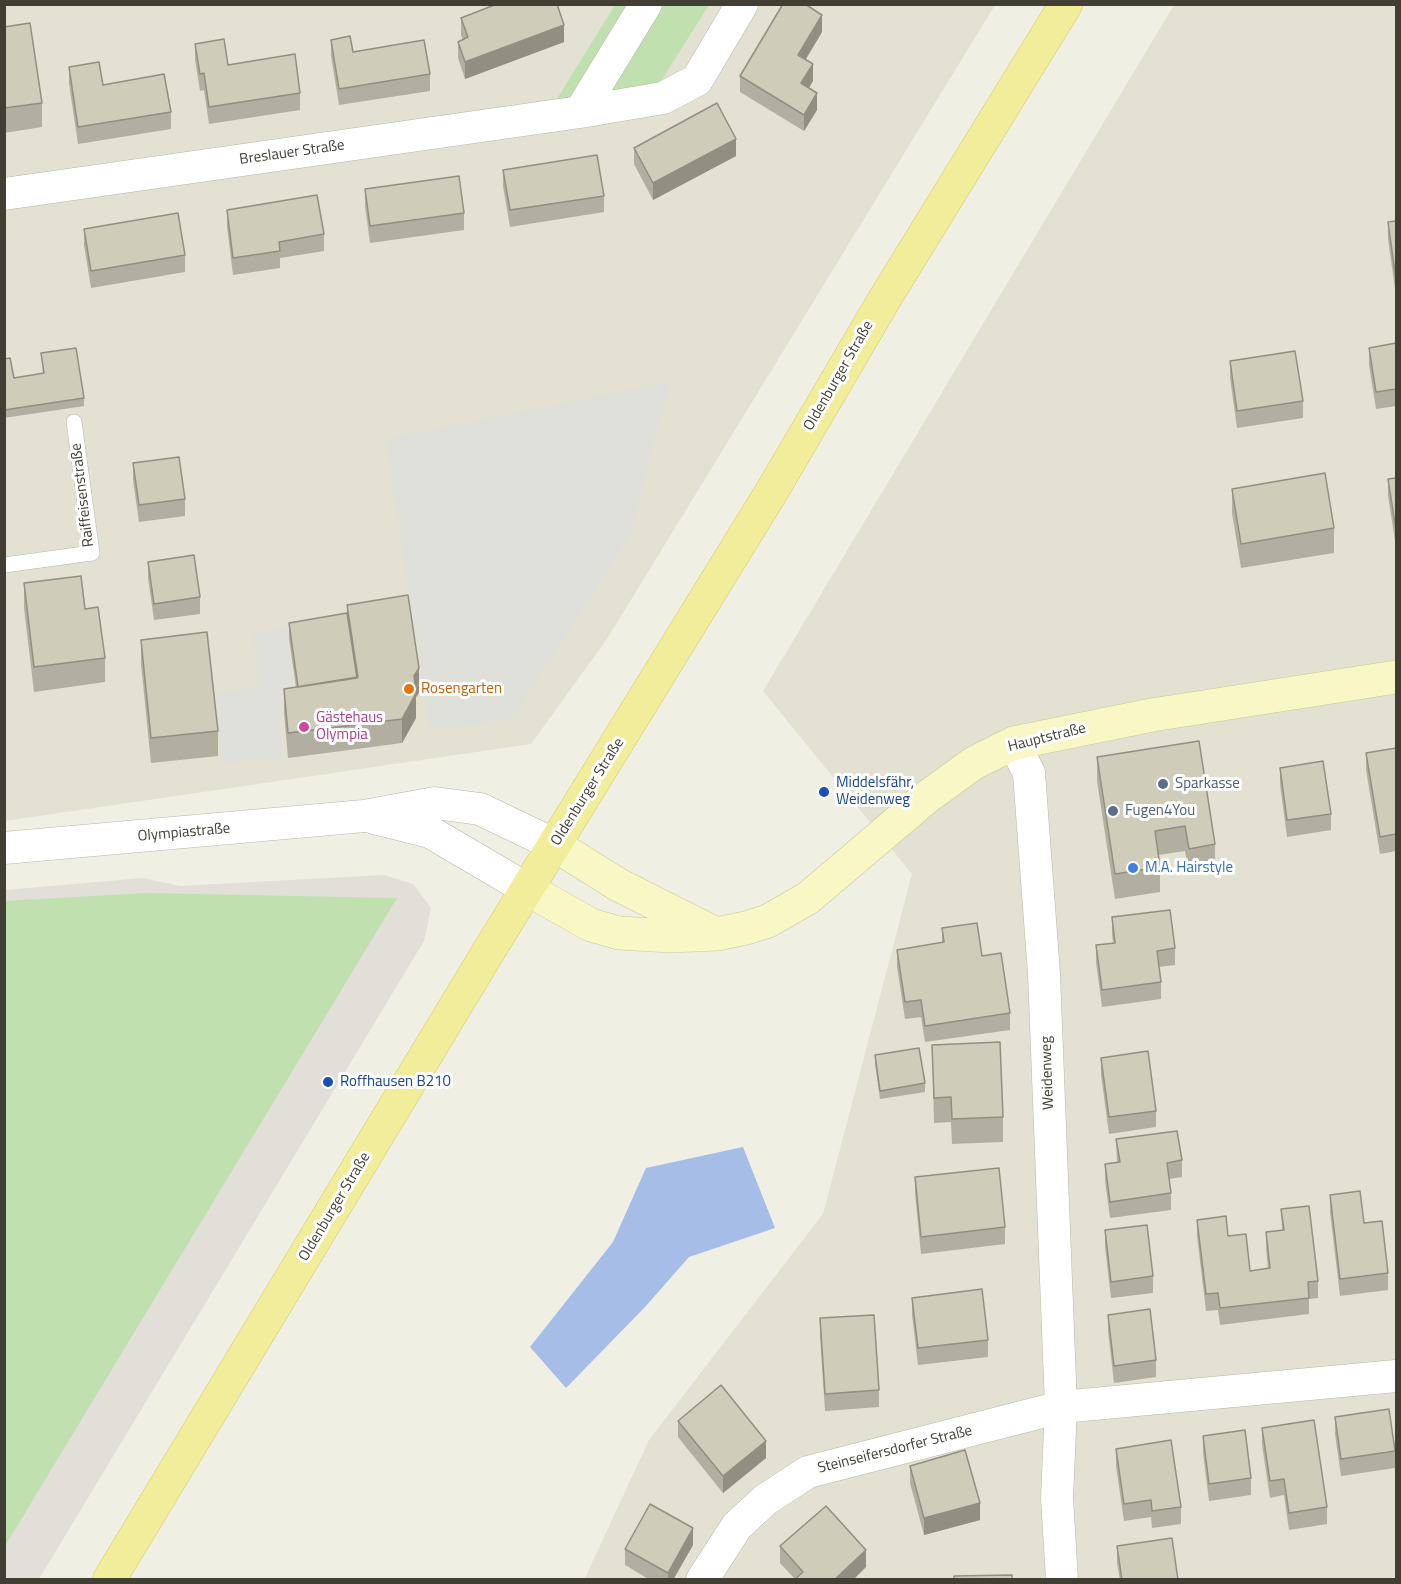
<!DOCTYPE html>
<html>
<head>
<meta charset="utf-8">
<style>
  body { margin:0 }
  #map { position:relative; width:1401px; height:1584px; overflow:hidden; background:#efefe4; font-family:"Titillium Web",sans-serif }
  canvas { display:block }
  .frame { position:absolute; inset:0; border:6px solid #413f34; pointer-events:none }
</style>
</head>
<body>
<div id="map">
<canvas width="1401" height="1584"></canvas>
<div class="frame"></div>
</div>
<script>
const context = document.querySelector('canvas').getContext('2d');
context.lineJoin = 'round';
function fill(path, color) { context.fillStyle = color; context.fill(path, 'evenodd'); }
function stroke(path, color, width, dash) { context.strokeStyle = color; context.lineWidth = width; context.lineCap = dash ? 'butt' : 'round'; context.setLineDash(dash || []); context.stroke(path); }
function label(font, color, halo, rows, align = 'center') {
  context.font = font + ' "Titillium Web",sans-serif'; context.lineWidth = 6; context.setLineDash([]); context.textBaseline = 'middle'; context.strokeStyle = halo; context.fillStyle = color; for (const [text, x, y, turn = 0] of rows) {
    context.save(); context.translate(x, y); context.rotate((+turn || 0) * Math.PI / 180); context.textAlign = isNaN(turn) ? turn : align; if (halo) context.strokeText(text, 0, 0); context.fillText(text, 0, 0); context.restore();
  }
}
fill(new Path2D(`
  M4,5H995L607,639L531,744L5,821Z
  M1174,5H1396V1579L584,1580L649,1440L823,1214L912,874L763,691Z`), '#e3e1d2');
fill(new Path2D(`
  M384,875L413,884L431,908L424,941L39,1579L5,1580V890L143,878L180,886Z`), '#e1dfd8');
fill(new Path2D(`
  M615,5H709L642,111L542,123Z
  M146,893L397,898L5,1546V901Z`), '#c0e0b0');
fill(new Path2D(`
  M670,381L630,534L511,720L430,730L386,439Z
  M287,627L295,708L278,710L283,757L222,764L214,693L258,688L253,632Z`), '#e0e0db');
fill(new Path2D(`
  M743,1147L775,1228L689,1257L645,1307L566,1388L530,1347L613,1242L646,1168Z`), '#a5bde7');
const lane = new Path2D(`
  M4,565L92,553L74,422`);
const street = new Path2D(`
  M580,112L663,98L697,80L742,4
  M4,194L580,112L646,4
  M1014,743L1029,773L1044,974L1061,1407L1057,1498L1062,1580
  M374,818L430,832L527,889
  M4,848L364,816L435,803L480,809L555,845
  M702,1580L737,1526L765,1500L808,1472L1061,1407L1396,1376`);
const secondary = new Path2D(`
  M555,845L617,884L712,932
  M527,889L591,925L619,933L670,936L717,934L746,928L768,921L808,898L927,797L974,763L1014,743L1152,715L1396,677`);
const primary = new Path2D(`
  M109,1580L490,949L772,491L884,300L1066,4`);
stroke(lane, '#bab7a7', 16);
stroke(street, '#bab7a7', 33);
stroke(secondary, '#cbc997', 34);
stroke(primary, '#d5cd6c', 34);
stroke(lane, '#fff', 15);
stroke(street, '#fff', 32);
stroke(secondary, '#f8f7c5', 33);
stroke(primary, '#f2ed9a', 33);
fill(new Path2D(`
  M461,18L564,42L465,79L458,58V42L463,40L461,35Z
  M4,27L42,103V127L4,133Z
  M822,32L806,59L813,81L809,88L817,110L804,131L740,92V76Z
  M331,40L353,52L430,74V91L339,105L331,56Z
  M195,44L228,65L300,93V110L209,124L204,90L200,91L195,60Z
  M69,67L103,85L171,112V129L78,144L69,84Z
  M634,148L736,156L653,200L634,164Z
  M503,170L604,196V212L510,227L503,186Z
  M365,189L464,213V230L370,243L365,206Z
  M227,210L324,234V251L280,258V268L233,275L227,227Z
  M1396,221V296L1388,239V222Z
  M84,229L185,255V272L91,288L84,245Z
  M1396,343V406L1376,409L1369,365V348Z
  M41,353L84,398V406L4,418V359L14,378L43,374Z
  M1230,361L1303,401V418L1237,428L1230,378Z
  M133,463L185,499V516L139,522L133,480Z
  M1396,478V547L1388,496V479Z
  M1232,489L1334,528V553L1241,568L1232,513Z
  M148,562L200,597V614L154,620L148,578Z
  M24,583L105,658V682L34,692L24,608Z
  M347,605L419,693L416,697V718L402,743L288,758L284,713V689L296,687L289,639V623L347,613Z
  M141,640L218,731V756L151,763L141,664Z
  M1396,748V851L1380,854L1366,770V753Z
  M1097,757L1215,844V869L1189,873L1185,851L1159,855L1160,867V892L1115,899L1097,781Z
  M1280,768L1331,814V830L1287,837L1280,784Z
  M1112,917L1175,948V965L1159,967L1161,982V999L1102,1007L1096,962V945L1113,943L1112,934Z
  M942,928L982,956L1010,1013V1030L925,1042L921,1017L905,1019L897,967V950L942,943Z
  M932,1045L1003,1117V1142L952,1144L951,1122L934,1123Z
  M875,1055L925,1083V1092L880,1099L875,1064Z
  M1101,1058L1156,1111V1127L1109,1134L1101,1075Z
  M1116,1139L1182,1160V1177L1169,1179L1171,1193V1210L1110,1218L1105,1181V1164L1117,1162Z
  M915,1177L1005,1227V1244L921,1254L915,1193Z
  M1330,1195L1364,1223L1388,1273V1290L1340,1296L1330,1212Z
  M1281,1209L1318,1281V1298L1309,1299V1314L1220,1325L1218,1310L1206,1311L1197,1236V1220L1250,1271L1268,1269L1266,1248V1232L1282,1230Z
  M1105,1230L1153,1276V1293L1111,1298L1105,1247Z
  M912,1298L988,1340V1357L918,1365L912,1315Z
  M1108,1315L1156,1360V1377L1114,1383L1108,1331Z
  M820,1318L879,1390V1407L825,1411L820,1335Z
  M1335,1417L1395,1451V1468L1341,1476L1335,1434Z
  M678,1421L766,1458L723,1493L678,1437Z
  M1262,1428L1327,1507V1524L1289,1530L1284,1495L1270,1498L1262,1445Z
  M1203,1436L1251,1478V1495L1209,1501L1203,1453Z
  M1116,1449L1181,1507V1524L1152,1528L1151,1517L1124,1521L1116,1466Z
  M910,1466L980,1520L924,1535L910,1483Z
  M693,1545L673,1580H650L625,1565V1549Z
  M780,1546L866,1567L795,1579L780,1563Z
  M1117,1546L1178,1580H1120L1117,1563Z`), '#b3afa0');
fill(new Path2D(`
  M822,15V32L798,72V55Z
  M564,25V42L465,79V62Z
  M813,64V81L801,100V83Z
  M817,93V110L804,131V115Z
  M736,139V156L653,200V183Z
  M419,668V693L416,697V718L402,743V719L414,676Z
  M766,1441V1458L723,1493V1476Z
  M980,1503V1520L924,1535V1518Z
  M693,1528V1545L673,1580H668V1573Z
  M866,1550V1567L853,1580H834Z`), '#928f82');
const building = new Path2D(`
  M497,4H557L564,25L465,62L458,42L468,37L461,18Z
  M783,4H805L822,15L798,55L813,64L801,83L817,93L804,115L740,76Z
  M30,23L42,103L4,108V27Z
  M350,36L353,52L424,40L430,74L339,89L331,40Z
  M224,39L228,65L295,54L300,93L209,107L204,73L200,74L195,44Z
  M99,62L103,85L164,74L171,112L78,127L69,67Z
  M717,103L736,139L653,183L634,148Z
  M597,155L604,196L510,210L503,170Z
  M459,176L464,213L370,226L365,189Z
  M317,195L324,234L279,242L280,251L233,258L227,210Z
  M178,213L185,255L91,271L84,229Z
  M1396,221V279L1388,222Z
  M1396,343V389L1376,392L1369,348Z
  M76,348L84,398L4,410V359L10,358L14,378L44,373L41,353Z
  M1295,351L1303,401L1237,411L1230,361Z
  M179,457L185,499L139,505L133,463Z
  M1325,473L1334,528L1241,544L1232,489Z
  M1396,478V530L1388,479Z
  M194,555L200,597L154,604L148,562Z
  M81,576L85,609L98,607L105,658L34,667L24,583Z
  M408,595L419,668L414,676L416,693L402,719L288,733L284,689L358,677L347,605Z
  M347,613L357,678L298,687L289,623Z
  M207,632L218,731L151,738L141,640Z
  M1199,741L1215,844L1189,849L1185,826L1155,831L1160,867L1115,874L1097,757Z
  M1396,748V834L1380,837L1366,753Z
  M1323,761L1331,814L1287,820L1280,768Z
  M1170,910L1175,948L1157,951L1161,982L1102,990L1096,945L1115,943L1112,917Z
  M977,923L982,956L1001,953L1010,1013L925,1026L921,1000L905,1002L897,950L944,942L942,928Z
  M1000,1042L1003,1117L952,1119L951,1097L934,1098L932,1045Z
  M919,1048L925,1083L880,1091L875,1055Z
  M1148,1051L1156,1111L1109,1117L1101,1058Z
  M1177,1131L1182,1160L1167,1163L1171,1193L1110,1202L1105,1164L1120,1162L1116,1139Z
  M999,1168L1005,1227L921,1237L915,1177Z
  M1360,1191L1364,1223L1382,1221L1388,1273L1340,1279L1330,1195Z
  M1309,1206L1318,1281L1308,1282L1309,1298L1220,1308L1218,1293L1206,1294L1197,1220L1226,1216L1228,1236L1246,1234L1250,1271L1270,1268L1266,1232L1284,1230L1281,1209Z
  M1147,1225L1153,1276L1111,1282L1105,1230Z
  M982,1289L988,1340L918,1348L912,1298Z
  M1150,1309L1156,1360L1114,1366L1108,1315Z
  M874,1315L879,1390L825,1394L820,1318Z
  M721,1385L766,1441L723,1476L678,1421Z
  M1389,1409L1395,1451L1341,1459L1335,1417Z
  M1314,1420L1327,1507L1289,1513L1284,1479L1270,1481L1262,1428Z
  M1245,1430L1251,1478L1209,1484L1203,1436Z
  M1171,1440L1181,1507L1152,1511L1151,1500L1124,1504L1116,1449Z
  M965,1450L980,1503L924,1518L910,1466Z
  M650,1504L693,1528L668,1573L625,1549Z
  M826,1506L866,1550L834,1580H794L803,1572L780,1546Z
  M1172,1538L1178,1580H1122L1117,1546Z
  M1012,1575V1580H954V1576Z`);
fill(building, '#d0ccba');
stroke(building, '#928f82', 1.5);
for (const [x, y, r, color] of [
  [409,689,6,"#e8710a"],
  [304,727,6,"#d1479c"],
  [1163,784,6,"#5c6f8a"],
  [824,792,6,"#1a4fb4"],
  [1113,811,6,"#5c6f8a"],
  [1133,868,6,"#3f7fe0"],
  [328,1082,6,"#1a4fb4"]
]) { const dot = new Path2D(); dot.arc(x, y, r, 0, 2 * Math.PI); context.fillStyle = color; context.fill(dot); stroke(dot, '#fff', 2); }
label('15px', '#413f34', '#fff', [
  ["Breslauer Straße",292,153,-8],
  ["Oldenburger Straße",839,376,-60],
  ["Raiffeisenstraße",83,495,-97],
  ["Hauptstraße",1047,738,-14],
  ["Oldenburger Straße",588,792,-58],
  ["Olympiastraße",184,833,-5],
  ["Weidenweg",1048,1073,-92],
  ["Oldenburger Straße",335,1207,-59],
  ["Steinseifersdorfer Straße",895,1450,-14]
]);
label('15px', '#c56008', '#fff', [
  ["Rosengarten",421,689]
], 'left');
label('15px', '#b23c85', '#fff', [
  ["Gästehaus",316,718],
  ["Olympia",316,735]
], 'left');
label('15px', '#164399', '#fff', [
  ["Middelsfähr,",836,783],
  ["Weidenweg",836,800],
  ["Roffhausen B210",340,1082]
], 'left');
label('15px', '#4e5e75', '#fff', [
  ["Sparkasse",1175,784],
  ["Fugen4You",1125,811]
], 'left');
label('15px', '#366cbe', '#fff', [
  ["M.A. Hairstyle",1145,868]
], 'left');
</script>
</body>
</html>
